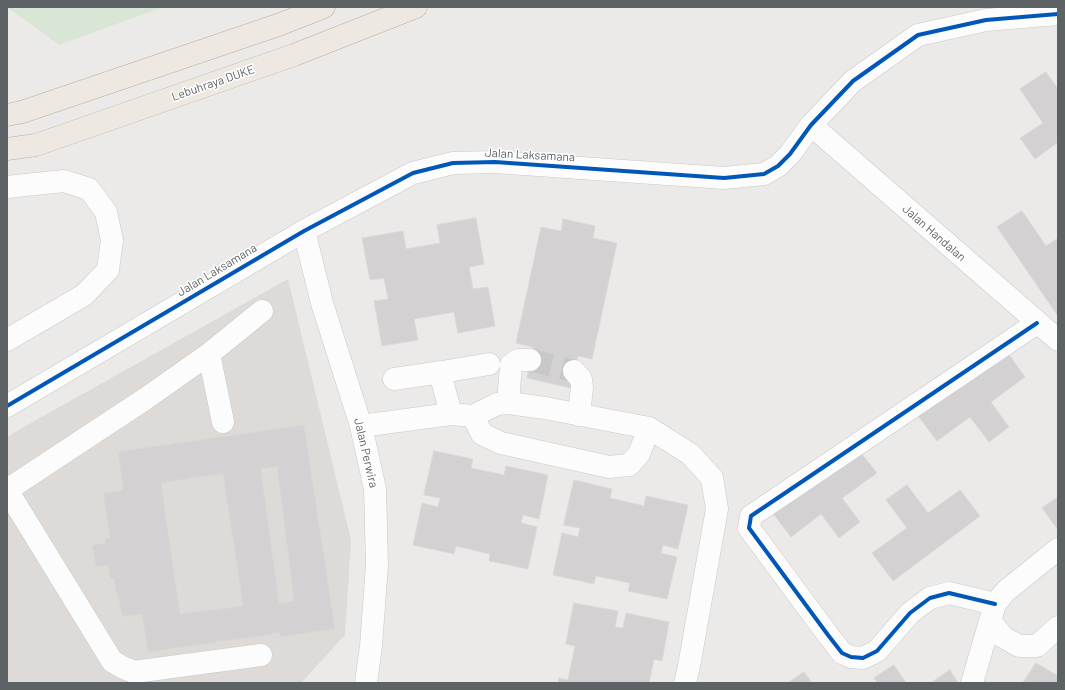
<!DOCTYPE html>
<html>
<head>
<meta charset="utf-8">
<style>
  body { margin:0 }
  #map { position:relative; width:1065px; height:690px; overflow:hidden; background:#eceae8; font-family:Barlow,sans-serif }
  canvas { display:block }
  .frame { position:absolute; inset:0; border:8px solid #5d6265; pointer-events:none }
</style>
</head>
<body>
<div id="map">
<canvas width="1065" height="690"></canvas>
<div class="frame"></div>
</div>
<script>
const context = document.querySelector('canvas').getContext('2d');
context.lineJoin = 'round';
function fill(path, color) { context.fillStyle = color; context.fill(path, 'evenodd'); }
function stroke(path, color, width, dash) { context.strokeStyle = color; context.lineWidth = width; context.lineCap = dash ? 'butt' : 'round'; context.setLineDash(dash || []); context.stroke(path); }
function label(font, color, halo, rows, align = 'center') {
  context.font = font + ' Barlow,sans-serif'; context.lineWidth = 3; context.setLineDash([]); context.textBaseline = 'middle'; context.strokeStyle = halo; context.fillStyle = color; for (const [text, x, y, turn = 0] of rows) {
    context.save(); context.translate(x, y); context.rotate((+turn || 0) * Math.PI / 180); context.textAlign = isNaN(turn) ? turn : align; if (halo) context.strokeText(text, 0, 0); context.fillText(text, 0, 0); context.restore();
  }
}
fill(new Path2D(`
  M288,279L351,540L345,635L301,683H7V438L13,433Z`), '#dedad8');
fill(new Path2D(`
  M7,7H163L59,45Z`), '#dae6d5');
const building = new Path2D(`
  M1046,72L1058,89V144L1057,143L1035,159L1020,138L1043,123L1020,89Z
  M1022,211L1046,246L1058,238V316L997,227Z
  M476,218L484,264L469,267L473,289L488,287L495,326L458,333L454,312L414,319L418,340L382,346L374,301L388,299L384,278L370,280L362,238L403,231L406,249L440,243L437,225Z
  M563,219L595,226L593,238L617,243L592,359L578,356L571,388L527,378L533,347L516,343L541,227L561,231Z
  M1007,352L1025,377L991,402L1009,427L989,442L970,417L937,441L918,416Z
  M304,425L335,629L280,637V633L148,652L142,614L122,617L118,594H116L114,579H110L108,565L96,567L92,545L105,543V538H110L103,493L123,490L118,452ZM277,467L294,601L279,603L261,469ZM223,474L243,606L180,614L161,483Z
  M857,448L877,473L842,498L860,522L839,538L821,514L791,537L772,512Z
  M434,451L473,459L471,468L504,475L506,466L548,475L539,519L523,515L521,523L537,527L528,569L489,561L490,554L456,546L454,554L413,545L422,503L438,507L440,498L424,495Z
  M574,480L612,489L610,498L644,506L646,496L688,505L678,549L663,545L661,553L677,557L667,599L628,591L630,583L596,576L594,584L553,575L562,533L578,537L580,528L564,525Z
  M907,485L928,513L960,490L980,516L893,581L872,553L907,528L886,500Z
  M1058,497V530L1042,508Z
  M574,603L618,611L615,627L623,628L626,613L669,622L662,661L654,659L649,683H558L559,678L568,680L575,646L566,644Z
  M1036,663L1058,676V683H1023Z
  M894,665L906,683H878L874,678Z
  M950,670L958,683H931Z
  M804,672L812,683H788Z`);
fill(building, '#d3d1d1');
stroke(building, '#dbd9d7', 1);
stroke(new Path2D(`
  M530,360L574,371`), '#c8c8c7', 22, [22, 11]);
const minor = new Path2D(`
  M811,125L1058,340
  M7,187L64,181L89,189L106,212L112,240L108,270L84,295L7,340
  M304,231L322,303L361,426L375,489L377,565L371,646L366,683
  M209,354L223,422
  M574,371L581,379L582,387L579,415
  M442,372L489,364
  M394,379L442,372L443,384L451,414
  M508,403L511,365L518,360H530
  M7,406L304,231L413,173L453,163L495,162L724,178L764,174L778,166L790,154L811,125L853,81L918,35L986,20L1058,14
  M473,416L482,434L501,443L609,467L629,465L639,454L649,428
  M361,426L451,414L473,416L497,404L508,403L545,408L649,428L690,454L712,478L717,509L689,666L685,683
  M7,490L112,661L122,667L134,672L261,655
  M7,490L145,399L209,354L262,311
  M995,604L949,593L930,598L910,613L877,651L863,658L851,657L842,653L828,635L749,528L751,516L1037,323
  M990,621L1003,637L1019,646H1037L1058,627
  M972,683L995,604L1006,591L1058,549`);
const highway = new Path2D(`
  M7,115L22,112L281,24L324,7
  M7,149L36,145L294,55L416,7`);
stroke(minor, '#c9c8c8', 23);
stroke(highway, '#c1aa98', 23);
stroke(minor, '#fcfcfc', 22);
stroke(highway, '#eee8e2', 22);
stroke(new Path2D(`
  M7,406L304,231L413,173L453,163L495,162L724,178L764,174L778,166L790,154L811,125L853,81L918,35L986,20L1058,14
  M995,604L949,593L930,598L910,613L877,651L863,658L851,657L842,653L828,635L749,528L751,516L1037,323`), '#0057b8', 4);
label('12px', '#5d6265', '#fff', [
  ["Lebuhraya DUKE",213,83,-19],
  ["Jalan Laksamana",530,155,3],
  ["Jalan Handalan",934,233,41],
  ["Jalan Laksamana",217,270,-31],
  ["Jalan Perwira",366,453,77]
]);
</script>
</body>
</html>
